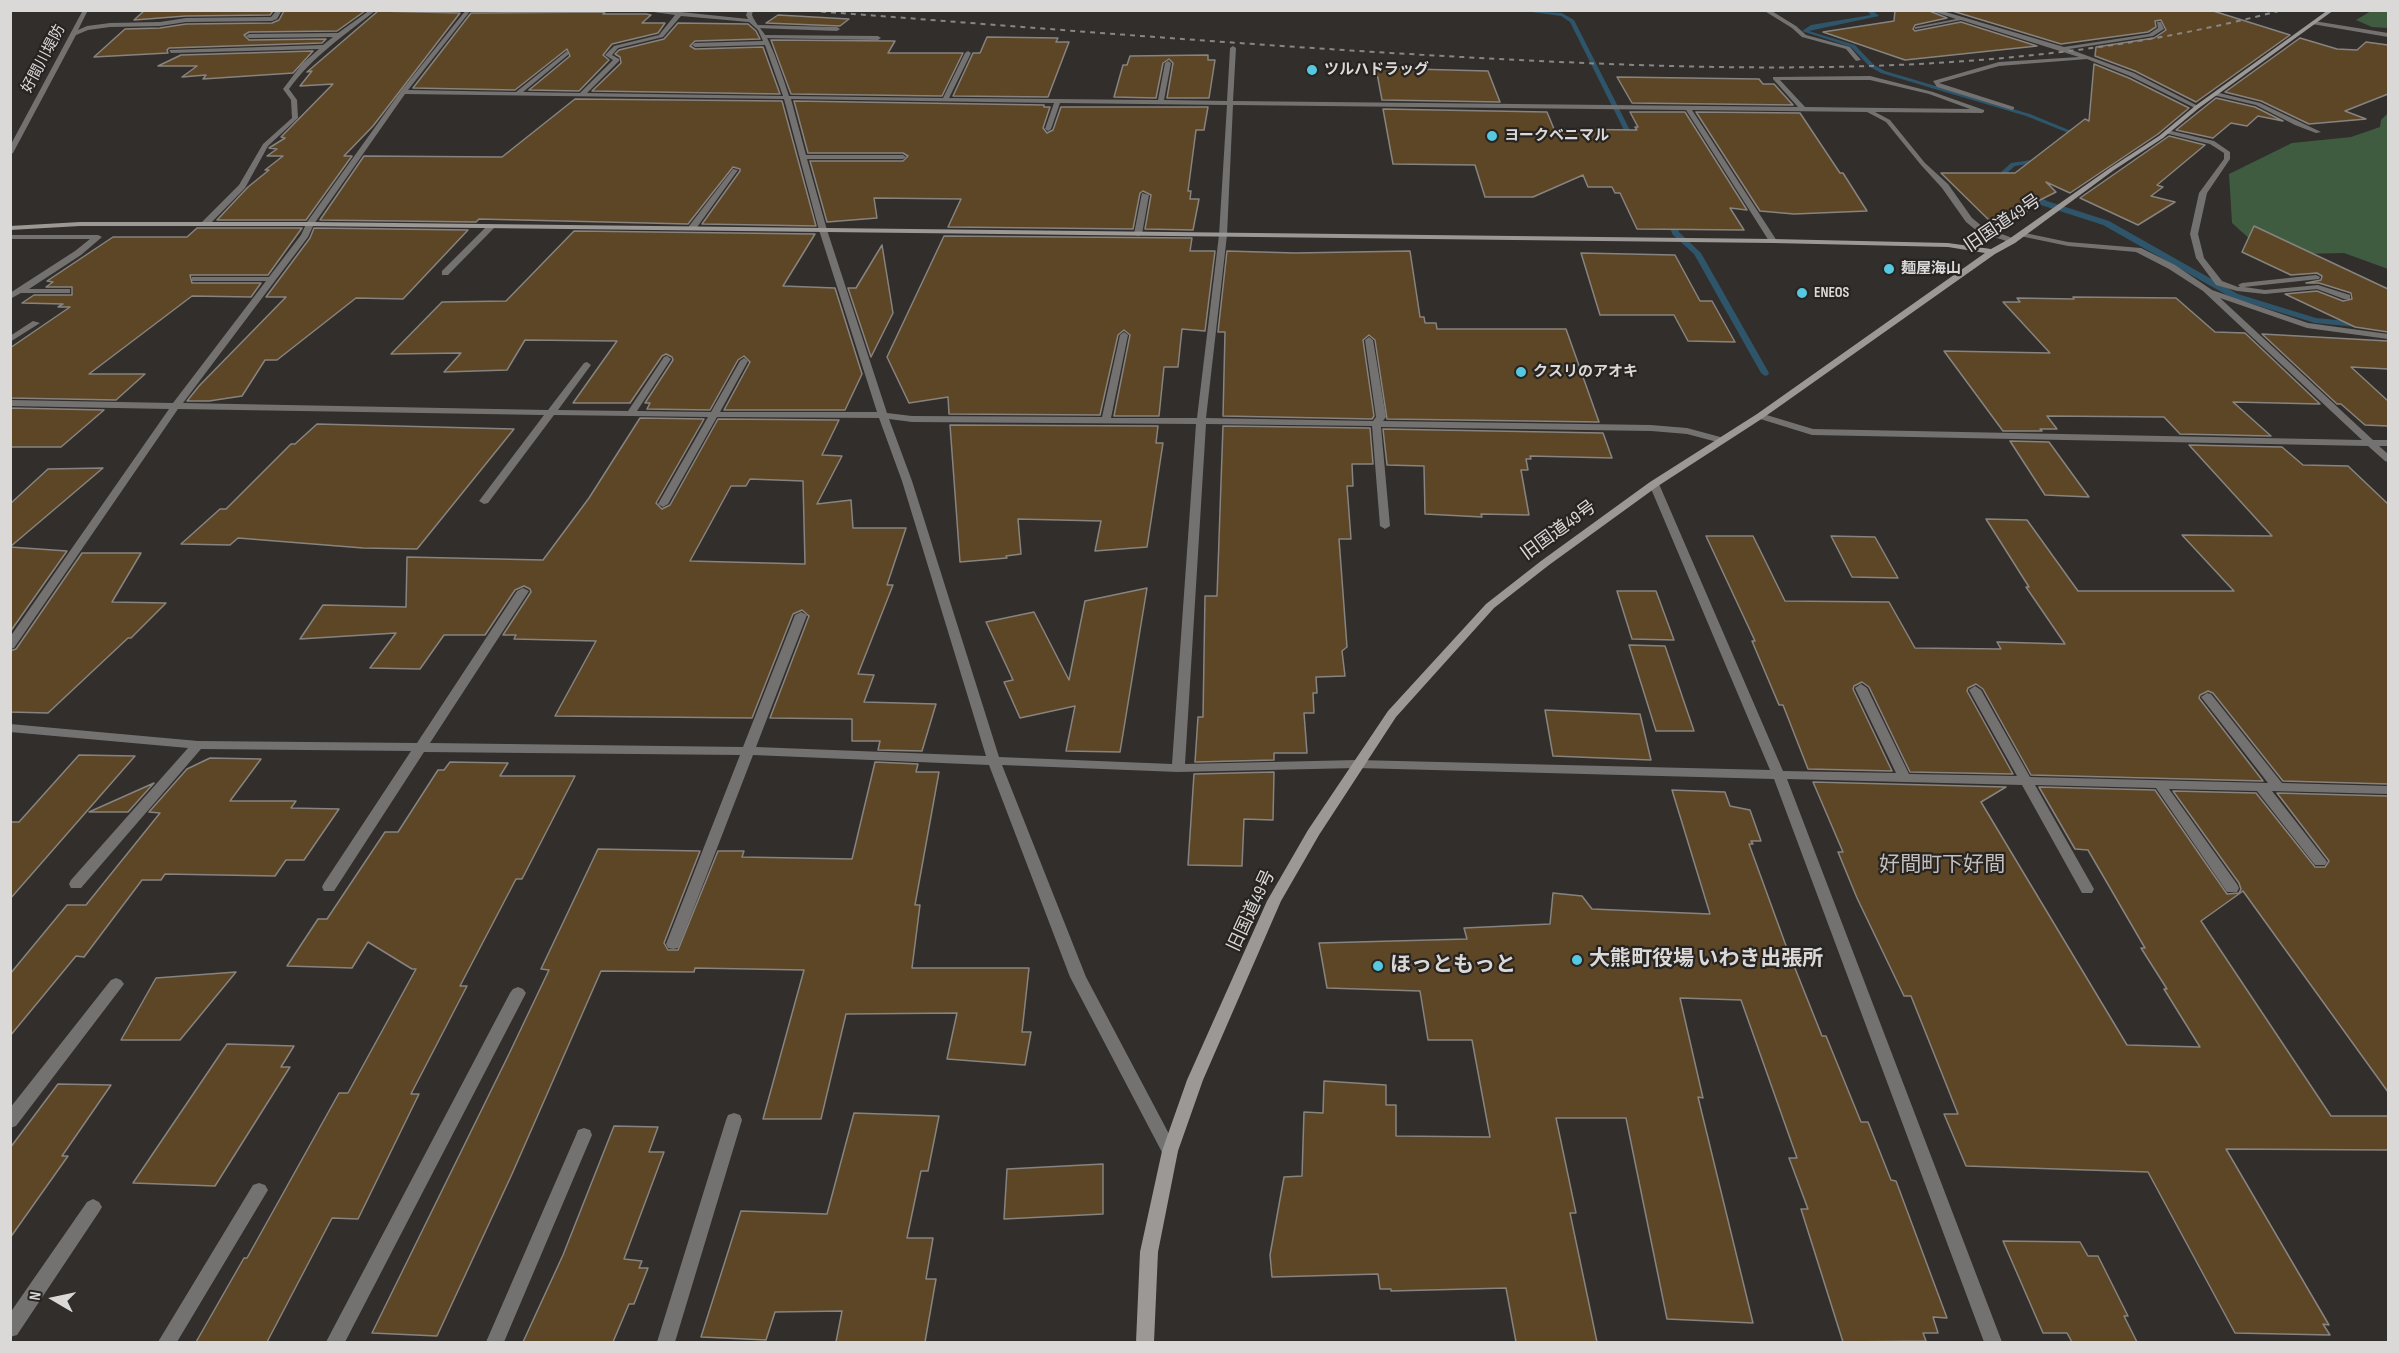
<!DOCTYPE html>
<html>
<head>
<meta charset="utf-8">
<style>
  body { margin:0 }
  #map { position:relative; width:2399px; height:1353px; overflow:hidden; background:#312e2b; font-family:"Sofia Sans Condensed",sans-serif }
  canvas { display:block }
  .frame { position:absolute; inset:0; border:12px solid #dbd9d8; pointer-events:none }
  .north { position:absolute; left:24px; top:1269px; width:60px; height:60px; -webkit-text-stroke:4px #272422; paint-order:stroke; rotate:279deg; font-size:16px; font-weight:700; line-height:24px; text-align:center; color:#dbd9d8 }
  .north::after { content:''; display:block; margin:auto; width:21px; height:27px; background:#dbd9d8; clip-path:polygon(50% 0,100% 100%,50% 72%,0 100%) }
</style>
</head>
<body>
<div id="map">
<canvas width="2399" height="1353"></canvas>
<div class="frame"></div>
<div class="north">N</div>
</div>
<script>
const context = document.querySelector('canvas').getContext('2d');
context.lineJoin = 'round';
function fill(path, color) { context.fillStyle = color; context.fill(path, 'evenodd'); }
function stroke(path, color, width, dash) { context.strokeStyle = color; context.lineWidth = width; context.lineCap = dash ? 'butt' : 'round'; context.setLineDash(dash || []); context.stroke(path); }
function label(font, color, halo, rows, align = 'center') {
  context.font = font + ' "Sofia Sans Condensed","Noto Sans JP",sans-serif'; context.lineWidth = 4.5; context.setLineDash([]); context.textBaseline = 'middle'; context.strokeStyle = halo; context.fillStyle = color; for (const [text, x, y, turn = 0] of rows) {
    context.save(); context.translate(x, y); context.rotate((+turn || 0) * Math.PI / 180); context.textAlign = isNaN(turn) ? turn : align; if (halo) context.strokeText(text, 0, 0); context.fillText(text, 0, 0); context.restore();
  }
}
fill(new Path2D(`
  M2371,11H2388V28L2372,27L2356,20Z
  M2388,113V269L2344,253L2303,254L2252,241L2232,223L2229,174L2292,143L2351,137L2380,127L2381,120Z`), '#3f5c41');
fill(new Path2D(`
  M1517,10L1562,13L1574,20L1637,144L1636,145L1631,144L1570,22L1561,16Z
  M1866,10H1872L1879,16L1809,31L1855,45L1874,65L1885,71L2030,114L2086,137L2081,138L2026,116L1881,73L1870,67L1851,47L1802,31L1811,25L1871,15Z
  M2044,158L2046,159V161L2015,166L2008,172L2015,183L2047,201L2109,221L2238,294L2316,318L2388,325V330L2315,323L2232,298L2103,225L2041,205L2009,186L2001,172L2011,163Z
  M1664,212H1670L1679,232L1701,253L1769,373L1768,375L1765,376L1761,373L1694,254L1673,235L1663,214Z`), '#2e556a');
const building = new Path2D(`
  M145,10H255L273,11L270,15L186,16L134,20Z
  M1895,10H1927L1947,18L1915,25L1913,29L1915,31L1961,22L2037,46L1905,60L1823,32L1894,21Z
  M1949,10H2210L2290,35L2196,102L2135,71L2095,56L2096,47L2154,38L2166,30L2161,20L2155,21L2156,27L2148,32L2061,44Z
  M284,11H365L337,31L249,32L244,35L249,40L326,39L322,43L169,48L167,50L168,53L94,57L125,29L160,28L186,24L272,23L279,20Z
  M378,11L460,13L373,126L344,156H352L306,220H217L248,187L269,170H265L283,156H267L277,149L269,148L285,138L281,137L333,84L300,86L312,71L307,72Z
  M605,12L603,14H646L651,15L642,23H665L658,33L612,44L603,55L609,60L579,91L529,90L570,56L567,49L515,90L413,88L471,13Z
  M778,15L849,19L840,26L766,23Z
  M678,23L748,24L756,31L760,39L695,41L690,46L695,49L763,47L780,94L592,91L621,63L620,57L615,54L619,50L664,39Z
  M987,37L1058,38L1056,42H1069L1048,97L953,96L973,53H980Z
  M2300,38L2337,49L2357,50L2366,42L2388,45V94L2345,111L2366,119L2309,124L2261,101L2225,92Z
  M771,40L895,41L888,53H963L942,96L791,94Z
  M313,51L293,73L203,79L206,75L182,77L197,66H158L181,55Z
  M1208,55V60H1215L1209,98H1167L1173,63L1169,59L1163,63L1156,98L1114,97L1123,65H1127L1130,56Z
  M2094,64L2129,78L2189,108L2158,134L2070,193L2046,182L2056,192L2032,204L2023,217L2022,209L1992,223L1941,173H2015L2085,119L2089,121Z
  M1376,68L1488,71L1500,102L1382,100Z
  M1617,77L1759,79L1763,84H1774L1793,105L1632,103Z
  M2216,98L2255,107L2283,121L2258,116L2247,126L2231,123L2213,138L2176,130Z
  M575,99L782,101L816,226L702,224L740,171V169L733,167L688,224L479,219L476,222L320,220L364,156L502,157Z
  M794,101L1044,105V107H1050L1043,128L1047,133L1053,130L1061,107H1208L1204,130H1196L1188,191H1191L1190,199H1199L1193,230L1145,229L1151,195L1143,191L1140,193L1133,229L948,227L961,199L874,198L877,218L827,222L810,161H903L908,156L903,153H808Z
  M1383,109L1547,112L1554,129L1637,130L1635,127H1638L1630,112H1685L1747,210L1730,208L1744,230L1637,229L1620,193H1615L1612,187H1588L1583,175L1533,197H1485L1475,165L1393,164Z
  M1696,112L1800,113L1840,173H1843L1867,211L1794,214L1760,211Z
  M2169,136L2205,145L2157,185L2163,187L2151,196L2175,202L2138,225L2080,198Z
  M2254,226L2388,289V332L2355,327L2285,294L2317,291L2343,301L2352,299L2351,293L2319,283H2306L2321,280L2322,276L2317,273L2291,275L2242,252Z
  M197,228H302L268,275H190L192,283H261L251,297L192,296L89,374H145L116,400L10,398V348L70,307H58L63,304L22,303L34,295H72V287H46L53,282L47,281L113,237H187Z
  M314,228L468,230L403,299L356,298L277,360H265L242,396L209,401H187L199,386L286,297H266L310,238Z
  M574,231L815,234L783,286L835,288L862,374L845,410H724L750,362L744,356L738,360L710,410L647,409L650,403H645L673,360L672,357L666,354L662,356L630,403H573L617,341L525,340L507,370L444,372L461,353L391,354L442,302L506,301Z
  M944,236L1192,238L1190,251H1215L1205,331L1182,329L1178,367H1164L1159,416H1114L1130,335L1124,330L1118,335L1100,415L949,414L948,397L909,403L887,357Z
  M882,245L893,313L871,357L848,288H856Z
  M1227,251L1295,253L1410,251L1420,317H1424L1425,323H1436L1437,329H1566L1599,422L1387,419L1375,340L1369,335L1363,340L1374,416L1372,419L1223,416L1225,332H1218Z
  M1581,253L1675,255L1700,301H1712L1735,342L1688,341L1674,315H1600Z
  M2073,297L2176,298L2215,332L2245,333L2320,404L2233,402L2271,436L2180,434L2164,417L2047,416L2057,429H2040L2042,431H2003L1944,351L2050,353L2003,302H2020L2017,298L2074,299Z
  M2262,334L2388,341V369L2351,367L2388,401V426L2365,425L2341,404H2337Z
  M10,408L104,410L61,447H10Z
  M640,418L704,419L656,503L662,509L670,505L718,419L839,420L822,455L842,456L817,504L851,500L853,528H906L887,585H893L858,674L874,675L864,702L936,704L922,751L878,750L880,741H852V719L770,718L809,616L802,610L793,614L752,718L555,716L596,641L514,639L516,635H503L531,592L530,589L524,586L515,590L485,635H444L420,669L370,668L396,633L300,639L323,605L406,607L407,557L543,560L589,498ZM750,479L803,481L805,564L690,561L731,486H746Z
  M317,424L514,429L417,549L363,548L238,538L230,545L181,544L220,509H226L291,444H295Z
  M950,425L1158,426L1156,443H1163L1147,547L1095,551L1101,521L1018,519L1021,554L1006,556L1007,558L960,562Z
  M1223,426L1370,428L1373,464H1352L1353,486H1347L1351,539H1339L1347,647L1342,651L1345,676L1316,677L1317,693H1313L1314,713H1304L1307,753H1274V760L1195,762L1198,717H1203L1205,596H1217Z
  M1383,429L1603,433L1612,458L1530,456L1531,459H1526L1528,470H1521L1529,515L1481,514L1482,517L1425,514L1424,466L1387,465Z
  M2010,441L2049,442L2089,497L2045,495Z
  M2189,445L2282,447L2303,465L2348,466L2388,504V784L2283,781L2213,693L2208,691L2200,695L2199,698L2263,781L2031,775L1983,689L1976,684L1968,688L1967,691L2013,774L1910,772L1869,687L1862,682L1854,686L1853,689L1892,771L1808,769L1783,705H1779L1752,641H1755L1706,536H1753L1785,601L1889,602L1915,648L2001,649L1997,642L2065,644L2026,587H2029L1986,519L2027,520L2078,591H2234L2182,535L2272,536Z
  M103,468L10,547V504L48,469Z
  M1831,536L1875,537L1898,578L1852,577Z
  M10,547L67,551L10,632Z
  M82,553H141L112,602L166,603L131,638H128L48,713L10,712V651L16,649Z
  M1147,588L1120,752L1066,751L1075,706L1020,718L1004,682L1013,680L986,622L1034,612L1069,680L1085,601Z
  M1617,591H1656L1674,640L1632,639Z
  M1629,645L1665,646L1694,731H1656Z
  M1545,710L1640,714L1651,760L1553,756Z
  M79,755L135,756L10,899V822H19Z
  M210,758L261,759L230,801H296L291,808L339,809L304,860H286L275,876L165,874L161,880H142L84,957L76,956L10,1036V974L67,905H86L160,813L149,812L187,769Z
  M450,762L508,763L500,776H575L522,879H516L460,986H467L411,1094H419L358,1219L332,1218L267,1342H196L244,1258H247L339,1093H348L416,969H412L368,942L352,968L287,966L318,919H327L385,832H398L438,770H444Z
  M875,762L918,764L916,772H939L915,905H920L912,968H1029L1022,1032H1031L1025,1065L947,1059L957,1013L846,1014L821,1119H763L804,970L695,968L694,972L601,971L512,1174L437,1336L372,1333L509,1054L549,970L541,969L598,849L700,851L664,943L668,950H678L718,851H744L742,857L852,859Z
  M1274,772L1273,820L1244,819L1242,866L1188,865L1194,774Z
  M1813,782L2006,787L1981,802L2127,1045L2200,1047L2164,989H2167L2141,948H2145L2088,850L2075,849L2039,787L2155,790L2227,894L2239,893L2241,889L2239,883L2173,791L2256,793L2315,867H2325L2329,861L2277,793L2388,796V1092L2243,891L2201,921L2331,1116H2388V1150L2226,1149L2329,1325L2323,1324L2330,1335L2235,1333L2148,1172L1966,1166L1944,1114H1958L1911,996H1904L1857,898L1838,852H1843Z
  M154,783L128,812H89Z
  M1672,790L1725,792L1730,806L1750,810L1761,841H1751L1753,844H1749L1785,943L1822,1036H1826L1861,1122H1868L1891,1180L1896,1181L1947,1318L1933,1317L1938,1333H1923L1926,1341L1843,1342L1801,1209H1808L1789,1158H1797L1741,1000L1680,998L1703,1098L1698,1097L1753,1323L1667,1319L1626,1118H1556L1576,1213H1570L1597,1342H1516L1506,1288L1391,1291V1289H1380L1378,1274L1272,1277L1270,1255L1284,1177L1302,1176L1304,1112L1323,1113L1324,1081L1386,1085V1105H1396V1136L1490,1137L1472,1040H1428L1420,991L1327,988L1319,943L1467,939L1464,928L1550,924L1553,893L1582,896L1592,909L1710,914Z
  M236,972L180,1040H121L156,978Z
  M227,1044L294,1046L281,1067H290L215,1186L133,1183Z
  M58,1084L111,1085L62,1156H68L10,1238V1148Z
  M854,1113L939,1116L928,1171H921L907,1238H933L926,1279H936L925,1342H836L842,1311L775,1312L766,1340L701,1337L741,1211L827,1214Z
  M614,1126L658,1127L649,1152H664L624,1259L642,1261L639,1268H648L634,1304H629L613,1342H523L563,1255Z
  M1103,1164V1214L1004,1219L1007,1169Z
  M2003,1241L2080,1242L2088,1256H2098L2128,1316H2124L2137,1342H2072L2067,1333H2043Z`);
fill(building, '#5d4626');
stroke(building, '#878480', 1.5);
fill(new Path2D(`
  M758,25L837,27L840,29L837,31L756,28Z
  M764,35L878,36L881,38L878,40L762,38Z`), '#747271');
fill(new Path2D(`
  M83,10H88L78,30L87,26L110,23L160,22L186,18L271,17L277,10H282L277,19L272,21L186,22L160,26L110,27L88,30L76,35L13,153L10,155V146Z
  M370,10H376C345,35 313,56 289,89L297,100L298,118L268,146L245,188L208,226H202V222L239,185L263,144L292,118L291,100L283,89L302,64L319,49L171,53L169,50L323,45L333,37L249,38L246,36L249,34L338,33Z
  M466,10H471L408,90L516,92L567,51L569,54L523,92L580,93L613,60L605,55L614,46L659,35L675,15L639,10H662L748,19L746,15L748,10H753L752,15C755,24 765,32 769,42C777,59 783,78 789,96L943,98L965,53L968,51L971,53L949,98L1158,100L1165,63L1168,61L1171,63L1164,100L1227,101L1230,48L1233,46L1236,48L1233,101L1798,107L1773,79V77L1870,76L1933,92L1984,110V112L1982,113L1875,112L1890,120L1925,163L1948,184L1972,218L1983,227L2015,239V243H2012L1977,231L1966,222L1942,188L1921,165L1886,122L1867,112L1692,110L1777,241L1773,243L1769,241L1686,110L1233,105L1227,235L1206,418L1373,421L1376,417L1365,340L1369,337L1373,340L1386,417L1383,421L1651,425L1687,428L1724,438L1726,440L1721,443L1687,434L1651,431L1381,427L1390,526L1385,529L1380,526L1372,426L1206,424L1185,764L1357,760L1770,770L1649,484L1654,481L1659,484L1783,771L1896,773L1855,688L1861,684L1867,688L1909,774L2017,776L1969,690L1975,686L1981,690L2030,777L2268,783L2201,697L2207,693L2211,694L2282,783L2388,786V794L2272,791L2325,859L2327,862L2325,865H2315L2257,791L2169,789L2237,884L2239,888L2237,892H2227L2156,788L2035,785L2094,889L2092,893H2082L2022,785L1787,779L2002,1342H1984L1774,779L1357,768L1178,772L1002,765L1086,977L1178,1151L1176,1156L1170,1158L1164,1156L1070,977L989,765L753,755L680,944L678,948L673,949L668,948L666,944L740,755L424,752L334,891H324L322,887L324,883L411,751L201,749L81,888H71L69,884L71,880L188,748L10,732V724L198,741L417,743L517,591L523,588L529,591L430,743L743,747L795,615L801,612L807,615L756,747L986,756L902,481L879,418L717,417L668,504L663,507L658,504L708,417L554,415L488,503L484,504L479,501L544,415L178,409L14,648L10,649V637L169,409L10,406V400L173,403L266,281H192V277H269L301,235L307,222L401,91ZM681,16L749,22L758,30L763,41L695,43L692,45L695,47L765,45L783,96L587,93L619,61V59L612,55L618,48L663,37ZM1780,80H1870L1929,94L1970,109L1805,107ZM405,94L784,99L819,230L877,412H720L748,361L744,358L740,361L711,412L637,411L671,359L667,356L664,357L628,411L558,410L591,365L587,362L584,363L548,410L183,403L308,237L314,224ZM791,99L1054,103L1045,129L1048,131L1051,129L1060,103L1227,105L1219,235L1197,418H1111L1128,335L1124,332L1120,335L1102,417L912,416L887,413L827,230L807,159H903L906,157L903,155H806ZM889,419L912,422L1196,424L1172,764L999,757L912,481Z
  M1763,10H1770L1796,26L1806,35L1850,47L1861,60L1856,61L1846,49L1802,37L1792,28Z
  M1929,10H1939L2064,47L2149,34L2158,28L2157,22H2161L2164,29L2153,36L2069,49L2134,73L2200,107L2195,108L2130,76L2087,59L1999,66L1939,83L2014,107V109L2012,110L1937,87L1933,81L1999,62L2079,57L1961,20L1915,29V27L1956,19Z
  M2314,21L2388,33V37L2312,24Z
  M2215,92L2260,103L2321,132L2316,133L2295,125L2256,105L2213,95Z
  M2167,130L2214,141L2230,152V159L2207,193L2198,234L2204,258L2215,272L2222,281L2238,287H2240L2238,285L2242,283L2316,275L2320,277L2319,279L2244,287L2265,290L2318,285L2350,295V299H2344L2317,289L2265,294L2237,291L2216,285L2196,258L2190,234L2199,193L2224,159V153L2210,144L2165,133V131Z
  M733,169L738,170L695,230H689V226Z
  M1142,193L1149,195L1142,234L1138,236L1134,234Z
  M489,224L496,226L448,275H442V271Z
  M2020,232L2068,242L2141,248L2175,265L2212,290L2249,303L2308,323L2388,334V339L2307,328L2220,298L2373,440H2388V446H2379L2388,454V462L2385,461L2368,446L1812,435L1757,418L1755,416L1760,413L1813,429L2362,440L2203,291L2169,269L2136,252L2068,246L2020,236Z
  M10,235H98L102,237L81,255L29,289H70V293H21L10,299V293L75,251L90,239H10Z
  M33,321L40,323L10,342V336Z
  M116,978L121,980L124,984L121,988L16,1126L10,1128V1108L111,980Z
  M518,987L523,989L526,993L345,1342H326L510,993L513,989Z
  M734,1113L740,1115L742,1120L675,1342H657L726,1120L728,1115Z
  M584,1128L590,1130L592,1135L504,1342H486L576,1135L578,1130Z
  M259,1183L265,1185L268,1190L265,1195L177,1342H158L253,1185Z
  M93,1199L99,1202L102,1207L99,1212L17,1335L10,1337V1313L87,1202Z`), '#747271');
fill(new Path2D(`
  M2328,10H2334L2199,108L2163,138L2114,170L2015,243L1995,254L1763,418L1658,486L1549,565L1494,608L1396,717L1319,835L1281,901L1203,1080L1178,1151L1158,1252L1154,1342H1136L1140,1252L1162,1151L1187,1080L1267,901L1308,830L1388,711L1486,604L1541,561L1650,482L1757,414L1985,253L1948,247L1773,243L310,226H80L10,230V226L80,222H310L1773,239L1948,243L1991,249L2009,239L2110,168L2159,136L2195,106Z`), '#9b9896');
stroke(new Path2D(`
  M801,10C1027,27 1253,46 1480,58C1746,72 2022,80 2282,10`), '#888684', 2, [5, 5]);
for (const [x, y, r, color] of [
  [1312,70,6,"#56c9e1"],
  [1492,136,6,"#56c9e1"],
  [1889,269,6,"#56c9e1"],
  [1802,293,6,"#56c9e1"],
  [1521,372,6,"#56c9e1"],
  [1577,960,6,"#56c9e1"],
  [1378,966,6,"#56c9e1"]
]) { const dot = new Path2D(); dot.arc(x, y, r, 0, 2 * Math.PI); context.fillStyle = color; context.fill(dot); stroke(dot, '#272422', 2); }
label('15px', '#dbd9d8', '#272422', [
  ["好間川堤防",44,59,-62]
]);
label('bold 15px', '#dbd9d8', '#272422', [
  ["ツルハドラッグ",1324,70],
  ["ヨークベニマル",1504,136],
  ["麺屋海山",1901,269],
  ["ENEOS",1814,293],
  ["クスリのアオキ",1533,372]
], 'left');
label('18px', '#dbd9d8', '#272422', [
  ["旧国道49号",2003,224,-34],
  ["旧国道49号",1559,531,-36],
  ["旧国道49号",1252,911,-65]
]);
label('21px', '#c3bfbc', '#272422', [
  ["好間町下好間",1942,866]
]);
label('bold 21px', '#dbd9d8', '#272422', [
  ["大熊町役場 いわき出張所",1589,960],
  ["ほっともっと",1390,966]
], 'left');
</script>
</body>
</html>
